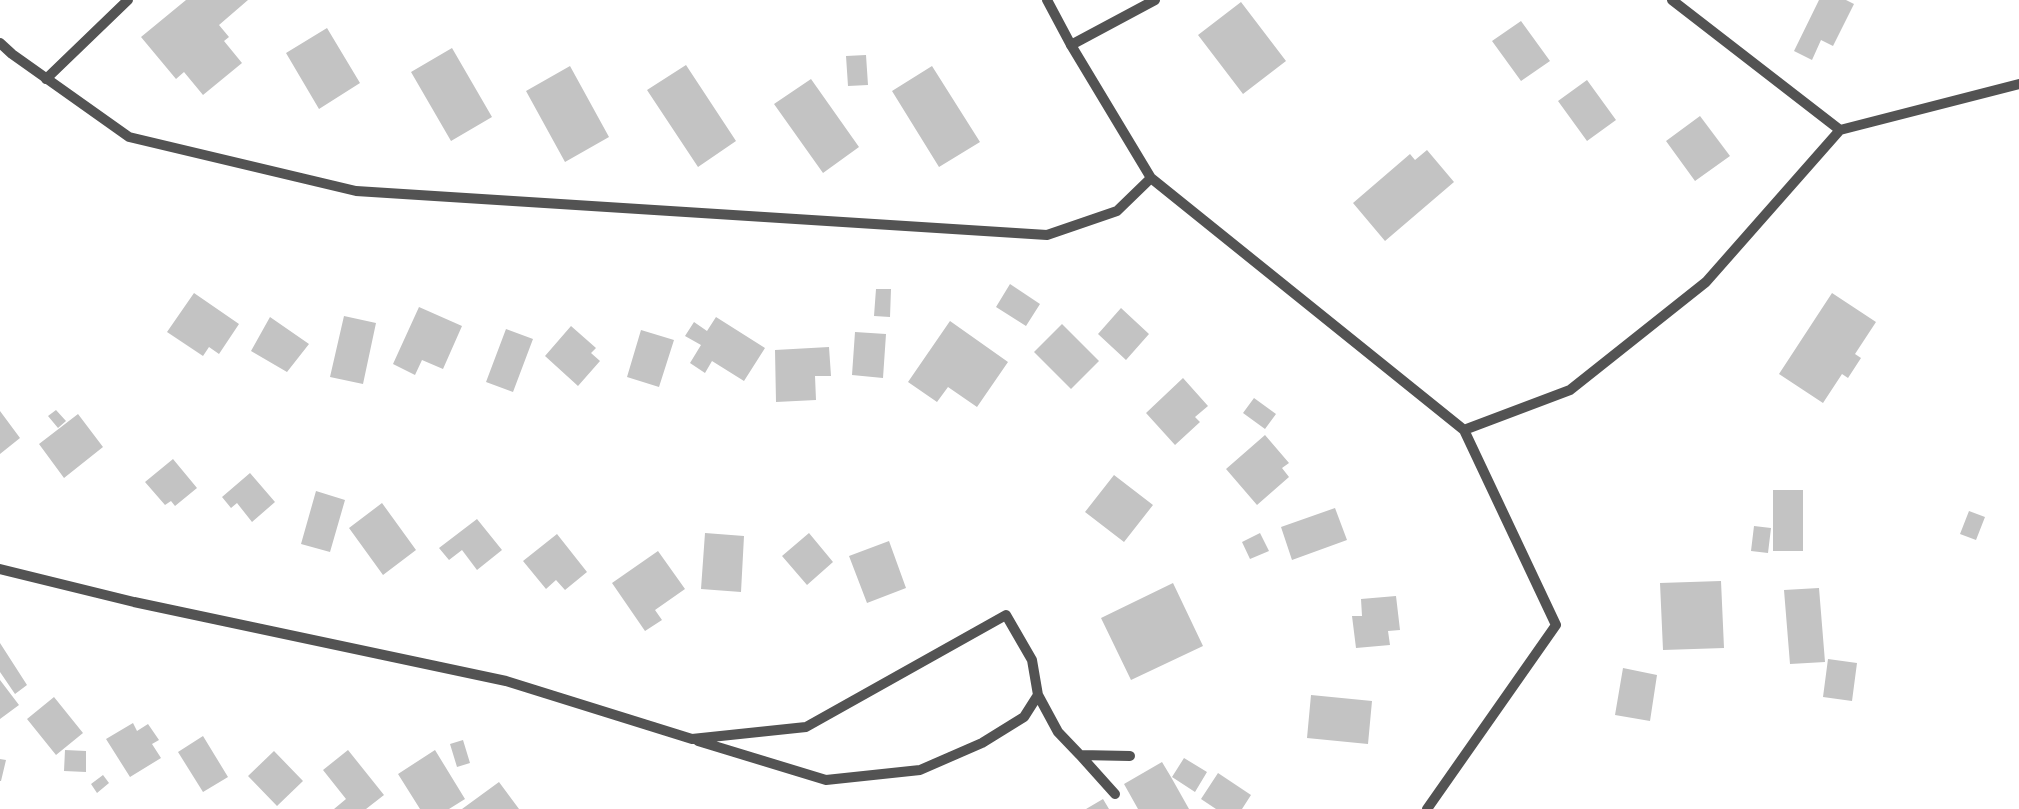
<!DOCTYPE html>
<html>
<head>
<meta charset="utf-8">
<style>
  body { margin:0 }
  canvas { display:block; background:#fff }
</style>
</head>
<body>
<canvas width="2019" height="809"></canvas>
<script>
const context = document.querySelector('canvas').getContext('2d');
context.lineJoin = 'round';
function fill(path, color) { context.fillStyle = color; context.fill(path, 'evenodd'); }
function stroke(path, color, width, dash) { context.strokeStyle = color; context.lineWidth = width; context.lineCap = dash ? 'butt' : 'round'; context.setLineDash(dash || []); context.stroke(path); }
fill(new Path2D(`
  M186,0H248L219,25L229,37L224,41L242,63L203,95L184,72L176,79L141,37Z
  M1819,0H1846L1854,4L1833,46L1821,40L1812,60L1794,51Z
  M1241,2L1286,61L1243,94L1198,35Z
  M1521,21L1550,61L1521,81L1492,41Z
  M327,28L360,83L319,109L286,53Z
  M452,48L492,117L451,141L411,72Z
  M866,55L868,85L848,86L846,56Z
  M686,65L736,141L698,167L647,90Z
  M570,66L609,137L565,162L526,91Z
  M932,66L980,142L939,167L892,91Z
  M811,79L859,147L823,173L774,104Z
  M1587,80L1616,120L1587,141L1558,101Z
  M1700,116L1730,156L1695,181L1666,141Z
  M1427,150L1454,182L1385,241L1353,203L1410,154L1415,160Z
  M1010,284L1040,304L1026,326L996,307Z
  M876,289H891L890,317L874,316Z
  M194,293L239,324L219,354L209,347L203,356L167,332Z
  M1832,293L1876,322L1855,354L1861,358L1848,378L1842,374L1823,403L1779,374Z
  M419,307L462,326L443,369L422,360L415,375L393,364Z
  M1121,308L1149,334L1126,360L1098,334Z
  M344,316L376,323L363,384L330,377Z
  M270,317L309,344L287,372L251,351Z
  M716,317L765,348L744,381L712,361L705,373L690,363L701,345L685,336L694,322L707,331Z
  M950,321L1008,362L977,407L948,387L937,402L908,382Z
  M1062,324L1099,361L1071,389L1034,352Z
  M571,326L596,348L591,353L600,361L578,386L545,356Z
  M506,329L533,339L513,392L486,382Z
  M641,330L674,340L659,387L627,377Z
  M855,332L886,334L883,378L852,375Z
  M829,347L831,376H815L816,400L776,402L775,350Z
  M1183,378L1208,406L1195,417L1200,422L1175,445L1146,413Z
  M1254,398L1276,414L1265,429L1243,413Z
  M56,410L66,421L58,428L48,416Z
  M0,411L20,438L0,454Z
  M78,414L103,447L64,478L39,444Z
  M1265,435L1289,463L1282,468L1289,477L1257,505L1226,469Z
  M173,459L197,488L175,506L171,501L165,505L145,482Z
  M250,473L275,502L252,522L237,503L231,508L222,497Z
  M1114,475L1153,505L1124,542L1085,512Z
  M1773,490H1803V551H1773Z
  M316,491L345,500L330,552L301,544Z
  M382,503L416,550L383,575L349,528Z
  M1335,508L1347,540L1292,560L1281,527Z
  M1969,511L1985,517L1976,540L1960,534Z
  M477,519L502,550L477,570L462,550L449,560L439,548Z
  M1754,526L1771,528L1768,553L1751,551Z
  M705,533L744,536L741,592L701,589Z
  M809,533L833,562L807,585L782,556Z
  M1260,533L1269,551L1250,559L1242,542Z
  M557,534L587,572L565,590L556,580L546,589L523,561Z
  M889,541L906,588L867,603L849,556Z
  M658,551L685,589L655,610L662,620L645,631L612,583Z
  M1721,581L1724,648L1663,650L1660,583Z
  M1173,583L1203,646L1131,680L1101,618Z
  M1819,588L1825,662L1790,664L1784,590Z
  M1396,596L1400,630L1388,631L1390,645L1356,648L1352,616H1362L1361,599Z
  M0,643L27,685L15,694L0,672Z
  M1828,659L1857,663L1852,701L1823,697Z
  M1623,668L1657,675L1650,721L1615,715Z
  M0,680L19,705L0,719Z
  M1311,695L1372,701L1368,744L1307,738Z
  M54,697L83,733L56,755L27,719Z
  M133,723L137,731L148,724L159,740L152,744L161,758L130,777L106,739Z
  M203,736L228,777L203,792L178,752Z
  M463,740L470,763L457,767L450,744Z
  M65,750L86,751V772L64,771Z
  M348,750L384,795L366,809H334L346,799L323,770Z
  M435,750L465,799L449,809H420L398,774Z
  M274,751L303,781L277,806L248,776Z
  M1184,758L1207,772L1195,792L1172,777Z
  M0,759L6,760L1,781H0Z
  M1162,762L1171,777L1189,809H1138L1124,784Z
  M1218,773L1251,795L1242,809H1216L1201,799Z
  M103,775L109,783L97,793L91,784Z
  M499,782L519,809H462Z
  M1103,799L1109,809H1086Z`), '#c3c3c3');
stroke(new Path2D(`
  M1071,45L1155,0
  M46,79L128,0`), '#535353', 10);
stroke(new Path2D(`
  M1047,0L1071,45L1151,178L1464,430L1556,625L1427,809
  M1672,0L1840,130
  M0,43L12,54L129,137L356,191L1047,235L1117,211L1151,178
  M1464,430L1570,390L1706,282L1840,130L2019,84
  M0,569L134,602L506,681L692,739L806,727L1006,615L1032,660L1038,695L1058,732L1080,755L1130,756
  M698,741L826,780L920,770L982,743L1024,717L1038,695
  M1080,755L1115,794`), '#535353', 10);
</script>
</body>
</html>
